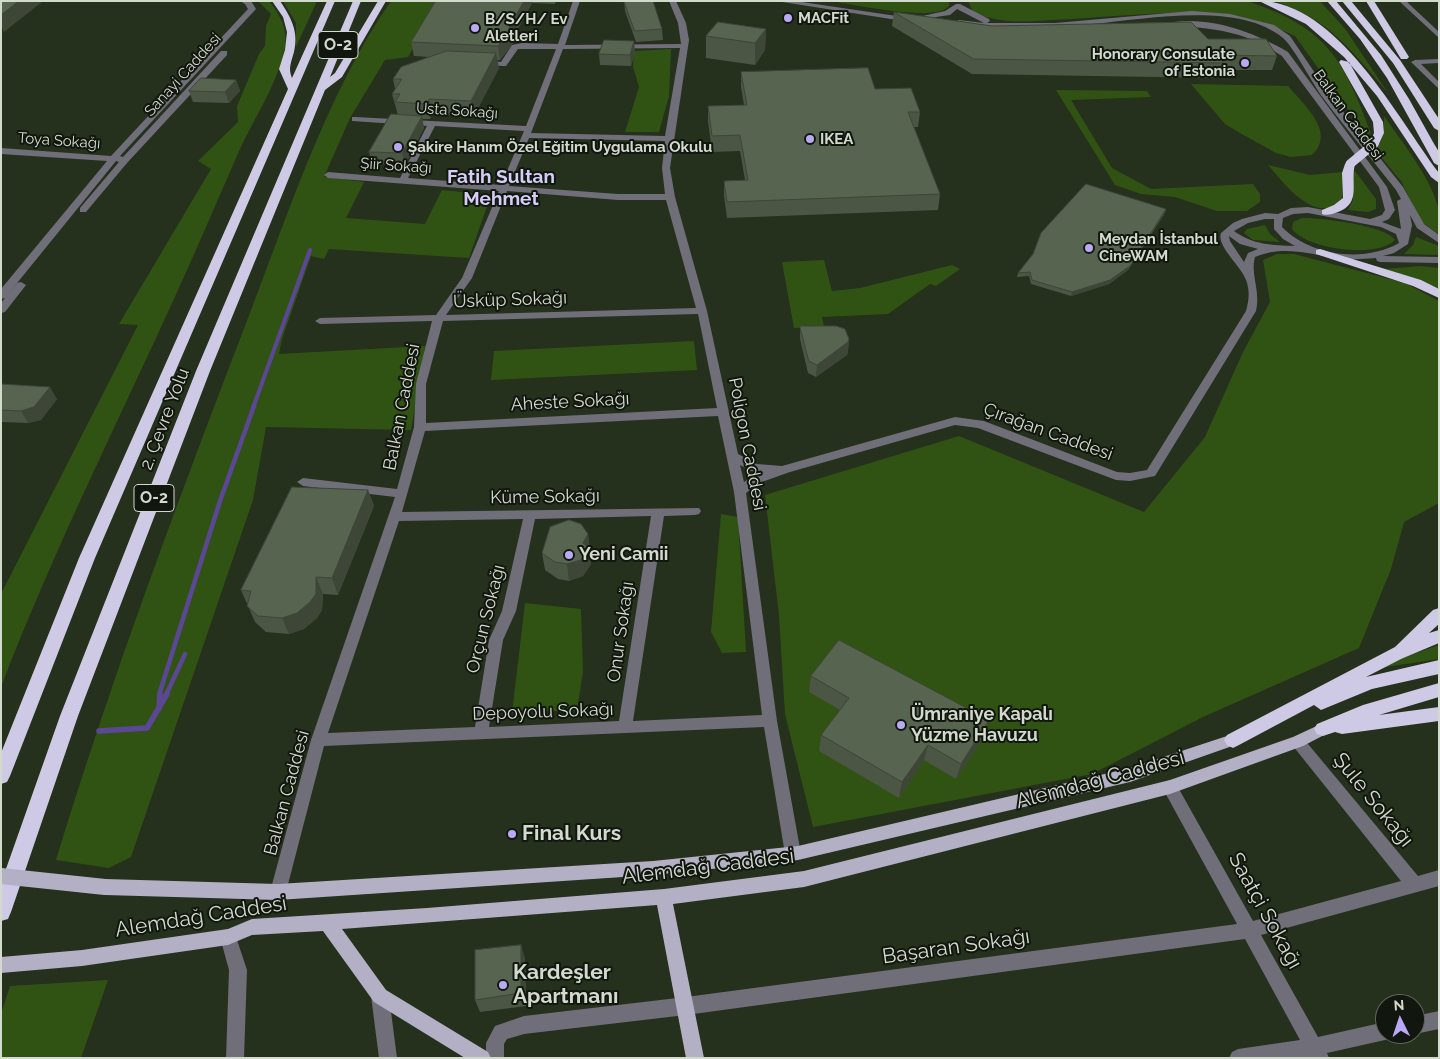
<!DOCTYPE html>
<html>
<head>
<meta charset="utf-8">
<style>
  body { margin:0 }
  #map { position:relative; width:1440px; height:1059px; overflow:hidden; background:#25301d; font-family:Raleway,sans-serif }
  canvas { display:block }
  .frame { position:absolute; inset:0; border:2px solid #d2dace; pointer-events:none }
  .north { position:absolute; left:1375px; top:994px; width:50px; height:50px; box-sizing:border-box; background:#11170e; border:1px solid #5e655b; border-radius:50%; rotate:356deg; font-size:14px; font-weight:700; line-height:20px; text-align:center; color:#d2dace }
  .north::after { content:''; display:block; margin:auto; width:18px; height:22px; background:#baaaf6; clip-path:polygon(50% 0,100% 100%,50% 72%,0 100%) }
</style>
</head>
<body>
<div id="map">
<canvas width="1440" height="1059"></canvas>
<div class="frame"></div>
<div class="north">N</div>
</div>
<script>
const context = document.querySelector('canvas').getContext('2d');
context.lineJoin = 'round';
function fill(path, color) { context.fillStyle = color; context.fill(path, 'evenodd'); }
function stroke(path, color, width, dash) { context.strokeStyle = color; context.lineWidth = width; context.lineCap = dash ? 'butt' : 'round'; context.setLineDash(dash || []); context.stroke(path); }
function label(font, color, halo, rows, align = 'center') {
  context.font = font + ' Raleway,sans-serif'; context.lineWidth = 4; context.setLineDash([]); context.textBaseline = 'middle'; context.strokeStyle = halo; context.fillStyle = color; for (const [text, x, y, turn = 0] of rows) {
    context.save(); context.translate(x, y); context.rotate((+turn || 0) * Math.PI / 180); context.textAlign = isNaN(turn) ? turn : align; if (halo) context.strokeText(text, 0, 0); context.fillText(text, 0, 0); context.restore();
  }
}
fill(new Path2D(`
  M258,1H269C282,17 289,32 284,53C275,87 255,117 240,149C233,165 226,181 219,197C149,362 65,520 1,687V594L138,325L119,324L211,169L198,161L238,122L237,106L259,54L265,46L266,26L271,14Z
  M283,1H317L296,47V23Z
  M391,1H440L408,57L385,60L350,118L324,177L364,182L346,218L425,224L442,190L491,195L469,258L329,249L324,259L311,256L282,339L279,354L425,346L411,430L266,427L253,500L131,857L109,868L56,860C112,676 179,498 248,318C288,214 327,93 391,1Z
  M830,1H949V6C936,23 852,4 830,1Z
  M968,1L1250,2C1328,29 1343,59 1371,133L1367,136L1295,36C1220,0 1134,17 1052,20C1022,22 1001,24 973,12Z
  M1275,1H1320L1346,30L1388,93C1351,50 1330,20 1275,1Z
  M671,49L669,96L659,132H625L639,87L633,67L634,51Z
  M1191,84L1288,86C1303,104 1337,132 1312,155L1291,157L1276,153L1240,133L1225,124Z
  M1056,90L1147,91L1151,97L1071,100L1112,168L1151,189L1253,184L1260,194V202L1247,211H1217L1175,197L1141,194L1115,185Z
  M1384,116C1401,141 1434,181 1439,212C1440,219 1439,228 1439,235L1421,221L1401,181L1376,151L1384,134Z
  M1268,165L1310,175L1343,172L1342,201C1314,225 1284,183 1268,165Z
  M1355,171L1376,199V209L1368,212L1348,210L1353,200L1351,175Z
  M1302,218C1318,217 1388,226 1395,240C1377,259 1306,249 1292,229L1293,222Z
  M1265,225L1270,234L1280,242L1253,240L1244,233L1247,229Z
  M1416,237L1439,246V255L1404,254L1413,245Z
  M1277,254H1294L1405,283L1439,301V503L1404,522L1391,569L1359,648L1203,717L1092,774L813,827L785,714L779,615L765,495L959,436L1144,512L1205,437L1243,352L1270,302L1263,260Z
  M824,260L832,291L860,288L952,265L960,269L936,286L930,284L888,314L822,317L824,326L794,328L782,262Z
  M1421,266L1439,268V292L1415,280L1385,269Z
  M694,341L697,370L491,380L494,351Z
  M721,514L738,517L746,652L722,653L711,632Z
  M525,603L581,609L583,672L577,710L512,713Z
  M1439,645V659L1372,669Z
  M108,980L81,1058H1V1014L10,986Z`), '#305314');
stroke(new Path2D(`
  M253,408L310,250`), '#5c4797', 4);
stroke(new Path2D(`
  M159,695L220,501L254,406
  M166,695L185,654`), '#5c4797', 4.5);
stroke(new Path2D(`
  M159,709L160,694
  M99,731L147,728L167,694`), '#5c4797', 5.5);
fill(new Path2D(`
  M240,1H251L256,9L120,156L123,157L221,51H227V55L127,163L86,212H80V208L119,162L116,161L5,298L1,299V289L107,161L1,154V148L111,156L248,9L245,4Z
  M573,1H580L565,45L681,44L678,23L669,1H676L686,23L689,40L670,168L675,197L707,311L738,454L757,464L782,466L955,417L984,421L1117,472L1130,473L1147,470L1246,311C1249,301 1250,290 1246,280C1242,267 1216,246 1221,233L1233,223L1242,219L1265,213L1278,214L1291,208L1308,207L1370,219L1382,215L1385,210L1379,187L1282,56C1245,32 1221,29 1177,26H1174V22C1214,17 1255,33 1288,52L1387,187L1395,210L1389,219L1382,222L1401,229L1397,201L1401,199L1396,190C1372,159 1346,129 1323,98C1312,83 1295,49 1283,38C1239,1 1147,19 1092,24C1048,28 1000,33 956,24L955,22L959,20L984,23L957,9L950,15L922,19L918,17L945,11L956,4H960L989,19L990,21L987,23H1055L1192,11L1230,14L1274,25L1290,36L1329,94L1403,187L1424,224L1439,235V243L1417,228L1410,215L1412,225L1408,244L1394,253L1383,256L1439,257V263L1380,262L1377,261L1376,258C1363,259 1349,260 1336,258C1309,254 1283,245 1255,257C1250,274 1261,291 1256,311L1155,476L1130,481L1116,480L978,428L955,425L790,472L759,483L746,493L777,721L801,854L799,859L793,861L787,859L785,854L764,727L324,746L286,892L284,897L278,900L272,897L270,892L311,740L395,497L303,486L297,482L303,478L397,489L414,427L416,384L432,321L320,324L315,321L320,318L436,315L462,278L499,191L328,178L324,175L328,172L400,178L427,126L352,121V117H355L526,126L556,49H518L506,66H503L482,65L478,63L482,61L501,62L512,45L522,43L558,44ZM680,48L665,136L531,133L563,49ZM435,126L524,131L501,185L408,178ZM529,138L665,141L662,168L665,194H618L509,186ZM507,191L618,200H666L696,308L446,315L472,278ZM1308,213L1381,227L1396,234L1399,243C1364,263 1310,256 1282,227L1283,218L1293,214ZM1265,219H1274V229L1283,239L1295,246C1272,245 1253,245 1234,231L1248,223ZM1229,236L1240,244L1258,249L1248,253L1244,262L1230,241ZM698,314L717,408L426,423V384L443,321ZM718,416L734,492L762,715L633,721L664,516L695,515L699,514L701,511L699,508L402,512L425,431ZM740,465L751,471L764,472L751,477L744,482ZM651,516L619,721L489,727L503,640L516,611L535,519ZM523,519L502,611L489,640L475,727L328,733L399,521Z
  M776,1H795L910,18L914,20L910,22Z
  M1399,1H1406L1439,32V38Z
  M1439,59V63L1421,64L1439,82V89L1411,62L1415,60Z
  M21,282L26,285L5,312L1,313V303L17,283Z
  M1298,736L1303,738L1418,876L1439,870V886L1261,935L1318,1037L1385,1022V1034H1393L1391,1037L1385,1040L1327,1053L1329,1058H1229L1232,1052L1238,1049L1300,1040L1245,939L686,1015L524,1034L507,1039L504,1044V1058H486V1043L495,1026L524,1016L686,997L1237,924L1162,787L1165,782L1170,780L1175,782L1253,921L1401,881L1293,746L1291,742L1293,738Z
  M228,929L234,931L247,970L244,1058H226L229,970L220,937L222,931Z
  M380,987L386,990L389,996L397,1058H379L371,996L374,990Z
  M1439,1011V1029L1415,1034V1016Z`), '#706e79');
fill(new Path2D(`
  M1323,723L1328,725L1330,729L1328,733L1303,746L1170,794L804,887L673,904L704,1058H686L657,905L342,929L386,990L488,1052L491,1058H465L374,1002L323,931L252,935L228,945L82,966L1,973V957L82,950L228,929L252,919L427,908L664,889L804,871L1170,780L1293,737Z
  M1233,734L1238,736L1240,740L1238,744L1130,782L798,860L653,875L278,900L105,895L99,892L97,887L99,882L105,879L278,884L653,861L798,846L1130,768Z`), '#b3b0c6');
fill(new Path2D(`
  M272,1H280C291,17 299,32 294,52C291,63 288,68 292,78L327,1H335L95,558L10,776L7,782L1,784V753L79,558L288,89L279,69L285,50L287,32L283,17Z
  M353,1H361L330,77L335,73L378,1H386L342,77L325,90L210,371L78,716L11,912L8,919L1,921V883L60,716L196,371Z
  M1259,1C1337,1 1398,119 1439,173V183L1431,177L1377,96L1344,57L1306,24Z
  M1327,1H1336L1381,55L1409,99L1433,142L1439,152V166L1434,163L1387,78L1360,39Z
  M1342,1H1351L1400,60L1439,119V131L1434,128L1393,63Z
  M1366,1H1374L1409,57L1407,59H1401Z
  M1341,60L1349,62L1383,122L1384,133L1378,146L1369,144L1374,133L1373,122L1339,62Z
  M1350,161L1355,164C1350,183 1362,203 1338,212C1332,214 1328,216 1322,214V210L1334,205L1343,198L1342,173L1345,164Z
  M1320,249L1421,280L1439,289V298L1413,286L1316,254V250Z
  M1439,608V624L1429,633L1439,630V643L1401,659L1366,677L1439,660V674L1372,689L1321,710L1314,705L1239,745L1233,748L1227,745L1224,740L1227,735L1395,647L1433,610Z
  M1439,683V697L1379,715L1439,707V721L1342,734L1335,732L1323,736L1317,734L1314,729L1317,724L1363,705Z`), '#cec9e4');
stroke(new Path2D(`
  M1,876L105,887`), '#b3b0c6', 16);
stroke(new Path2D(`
  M1350,164L1374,144`), '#cec9e4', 9);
fill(new Path2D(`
  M456,1H556L555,4L532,3L513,38L514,42L500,60H497L499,68L474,116L432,114L430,119H422L424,128L405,165L372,163L369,152L398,115L392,94L395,89L393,79L429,57L414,56L411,42Z
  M624,1L662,29L663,40L636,42L625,11Z
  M894,12L992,26L1208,39L1277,56L1272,70H1221L1218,78L972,74L892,26Z
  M766,29L765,50L755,65L706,58V36Z
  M634,41L635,52L631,66L600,65L599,54Z
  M741,72L875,89L920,112L918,127H914L940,194L938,210L727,218L724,196V181L745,180L740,151L712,152L708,121V106L744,105L741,87Z
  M236,80L240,91L229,103L193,102L189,91Z
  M1166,209L1165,213L1128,270L1109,284L1071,296L1031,284L1029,276L1017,277L1018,273Z
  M800,326L849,339L848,351L847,355L816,377L808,373L800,339Z
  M1,384L57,399L41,420L28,423L1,422Z
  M368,490L374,506L338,595L323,594L322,610L317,618L304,629L289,634L266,632L255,622L241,590Z
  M588,534L590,551L589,553L591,564L583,576L569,581L558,579L545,570L542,553Z
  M811,676L989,720L984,736L956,779L924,760L899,798L819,751L821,735L840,710L809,692Z
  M525,958L526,1006L480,1012L475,1000Z`), '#4b5644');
fill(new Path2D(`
  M19,1H41L42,2L4,32L1,26V15Z
  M524,1H532V3L513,38L514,42L500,60L498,46Z
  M766,29L765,50L755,65V43Z
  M634,41L635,52L631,66L630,55Z
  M496,53L499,68L474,116L471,101Z
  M236,80L240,91L229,103L225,92Z
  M429,99L432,114L430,119L427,104Z
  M422,116L424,128L405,165L402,153Z
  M1166,209L1165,213L1128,270L1109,284L1071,296L1072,292Z
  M849,339L848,351L847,355L816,377L817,365Z
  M50,387L57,399L41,420L28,423L21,411Z
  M368,490L374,506L338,595L332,578Z
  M588,534L590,551L589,553L591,564L583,576L569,581L567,564L583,543Z
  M316,577L323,594L322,610L317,618L304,629L289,634L282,618Z
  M989,720L984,736L956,779L961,764Z
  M928,745L924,760L899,798L902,782Z
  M521,945L525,958L526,1006L521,993Z`), '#3d4637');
const building = new Path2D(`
  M1,1H19L1,15Z
  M456,1H524L509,27H512L498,46L411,42L435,2Z
  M624,1H653L662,29L635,31Z
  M894,12L992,26L1191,22L1208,39H1266L1277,56L1220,55L1223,63L974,59Z
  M718,22L766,29L755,43L706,36Z
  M604,40L634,41L630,55L599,54Z
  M447,51L496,53L471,101L429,99L427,104L395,102L400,94H392L402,79H393L401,67Z
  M868,68L875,89L911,88L920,112H908L940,194L727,202L724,181L748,180L740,135L712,136L708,106L747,105L741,72Z
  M201,78L236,80L225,92L189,91Z
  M391,114L422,116L402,153L369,152Z
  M1086,184L1166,209L1130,266L1110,280L1072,292L1032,280L1030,272L1018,273L1033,254L1041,233Z
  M800,326H836L845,329L849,339L848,342L817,365L809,361Z
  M1,384L50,387L34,407L21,411L1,410Z
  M292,487L368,490L332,578L316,577V594L310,602L297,613L282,618L258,616L247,606L251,591L241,590Z
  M569,520L581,524L588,534L583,543L589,548L581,560L567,564L555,562L542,553L550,527Z
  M839,640L989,720L961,764L928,745L902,782L821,735L849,698L811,676Z
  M521,945V993L475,1000V950Z`);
fill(building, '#57644f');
stroke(building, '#3d4637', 1);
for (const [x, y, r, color] of [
  [788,18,5,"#baaaf6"],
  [475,28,5,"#baaaf6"],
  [1245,63,5,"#baaaf6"],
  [810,139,5,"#baaaf6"],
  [398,147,5,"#baaaf6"],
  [1089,248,5,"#baaaf6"],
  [569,555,5,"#baaaf6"],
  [901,725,5,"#baaaf6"],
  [512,834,5,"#baaaf6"],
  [503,985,5,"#baaaf6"]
]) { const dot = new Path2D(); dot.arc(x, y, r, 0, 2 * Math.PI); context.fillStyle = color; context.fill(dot); stroke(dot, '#11170e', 2); }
label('bold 15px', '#d2dace', '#11170e', [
  ["MACFit",798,18],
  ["B/S/H/ Ev",485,19],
  ["Aletleri",485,36],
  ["Honorary Consulate",1235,54,"right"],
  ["of Estonia",1235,71,"right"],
  ["IKEA",820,139],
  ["Şakire Hanım Özel Eğitim Uygulama Okulu",408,147],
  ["Meydan İstanbul",1099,239],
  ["CineWAM",1099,256]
], 'left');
label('15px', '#d2dace', '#11170e', [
  ["Sanayi Caddesi",183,75,-48],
  ["Usta Sokağı",457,111,4],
  ["Balkan Caddesi",1348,115,54],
  ["Toya Sokağı",59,141,4],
  ["Şiir Sokağı",396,166,4]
]);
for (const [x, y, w] of [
  [338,45,40],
  [154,498,40]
]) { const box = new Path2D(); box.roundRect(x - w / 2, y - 13.5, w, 27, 4); context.fillStyle = '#11170e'; context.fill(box); stroke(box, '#d2dace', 1); }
label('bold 16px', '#d2dace', null, [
  ["O-2",338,45],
  ["O-2",154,498]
]);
label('18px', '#d2dace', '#11170e', [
  ["Üsküp Sokağı",510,300,-2],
  ["Aheste Sokağı",570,402,-3],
  ["Balkan Caddesi",402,407,-79],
  ["2. Çevre Yolu",165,419,-69],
  ["Çırağan Caddesi",1048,432,20],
  ["Poligon Caddesi",747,444,79],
  ["Küme Sokağı",545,497,-1],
  ["Orçun Sokağı",486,619,-76],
  ["Onur Sokağı",621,632,-82],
  ["Depoyolu Sokağı",543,712,-2],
  ["Balkan Caddesi",287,793,-75]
]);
label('bold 18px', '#d2dace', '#11170e', [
  ["Yeni Camii",579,555],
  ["Ümraniye Kapalı",911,715],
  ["Yüzme Havuzu",911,736]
], 'left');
label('bold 19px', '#d5cdf8', '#11170e', [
  ["Fatih Sultan",501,177],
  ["Mehmet",501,199]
]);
label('21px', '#d2dace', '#11170e', [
  ["Alemdağ Caddesi",1100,780,-15],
  ["Şule Sokağı",1373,800,51],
  ["Alemdağ Caddesi",708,867,-7],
  ["Saatçi Sokağı",1265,911,61],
  ["Alemdağ Caddesi",201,917,-9],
  ["Başaran Sokağı",956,947,-8]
]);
label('bold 21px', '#d2dace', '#11170e', [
  ["Final Kurs",522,834],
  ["Kardeşler",513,973],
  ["Apartmanı",513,997]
], 'left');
</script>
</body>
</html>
